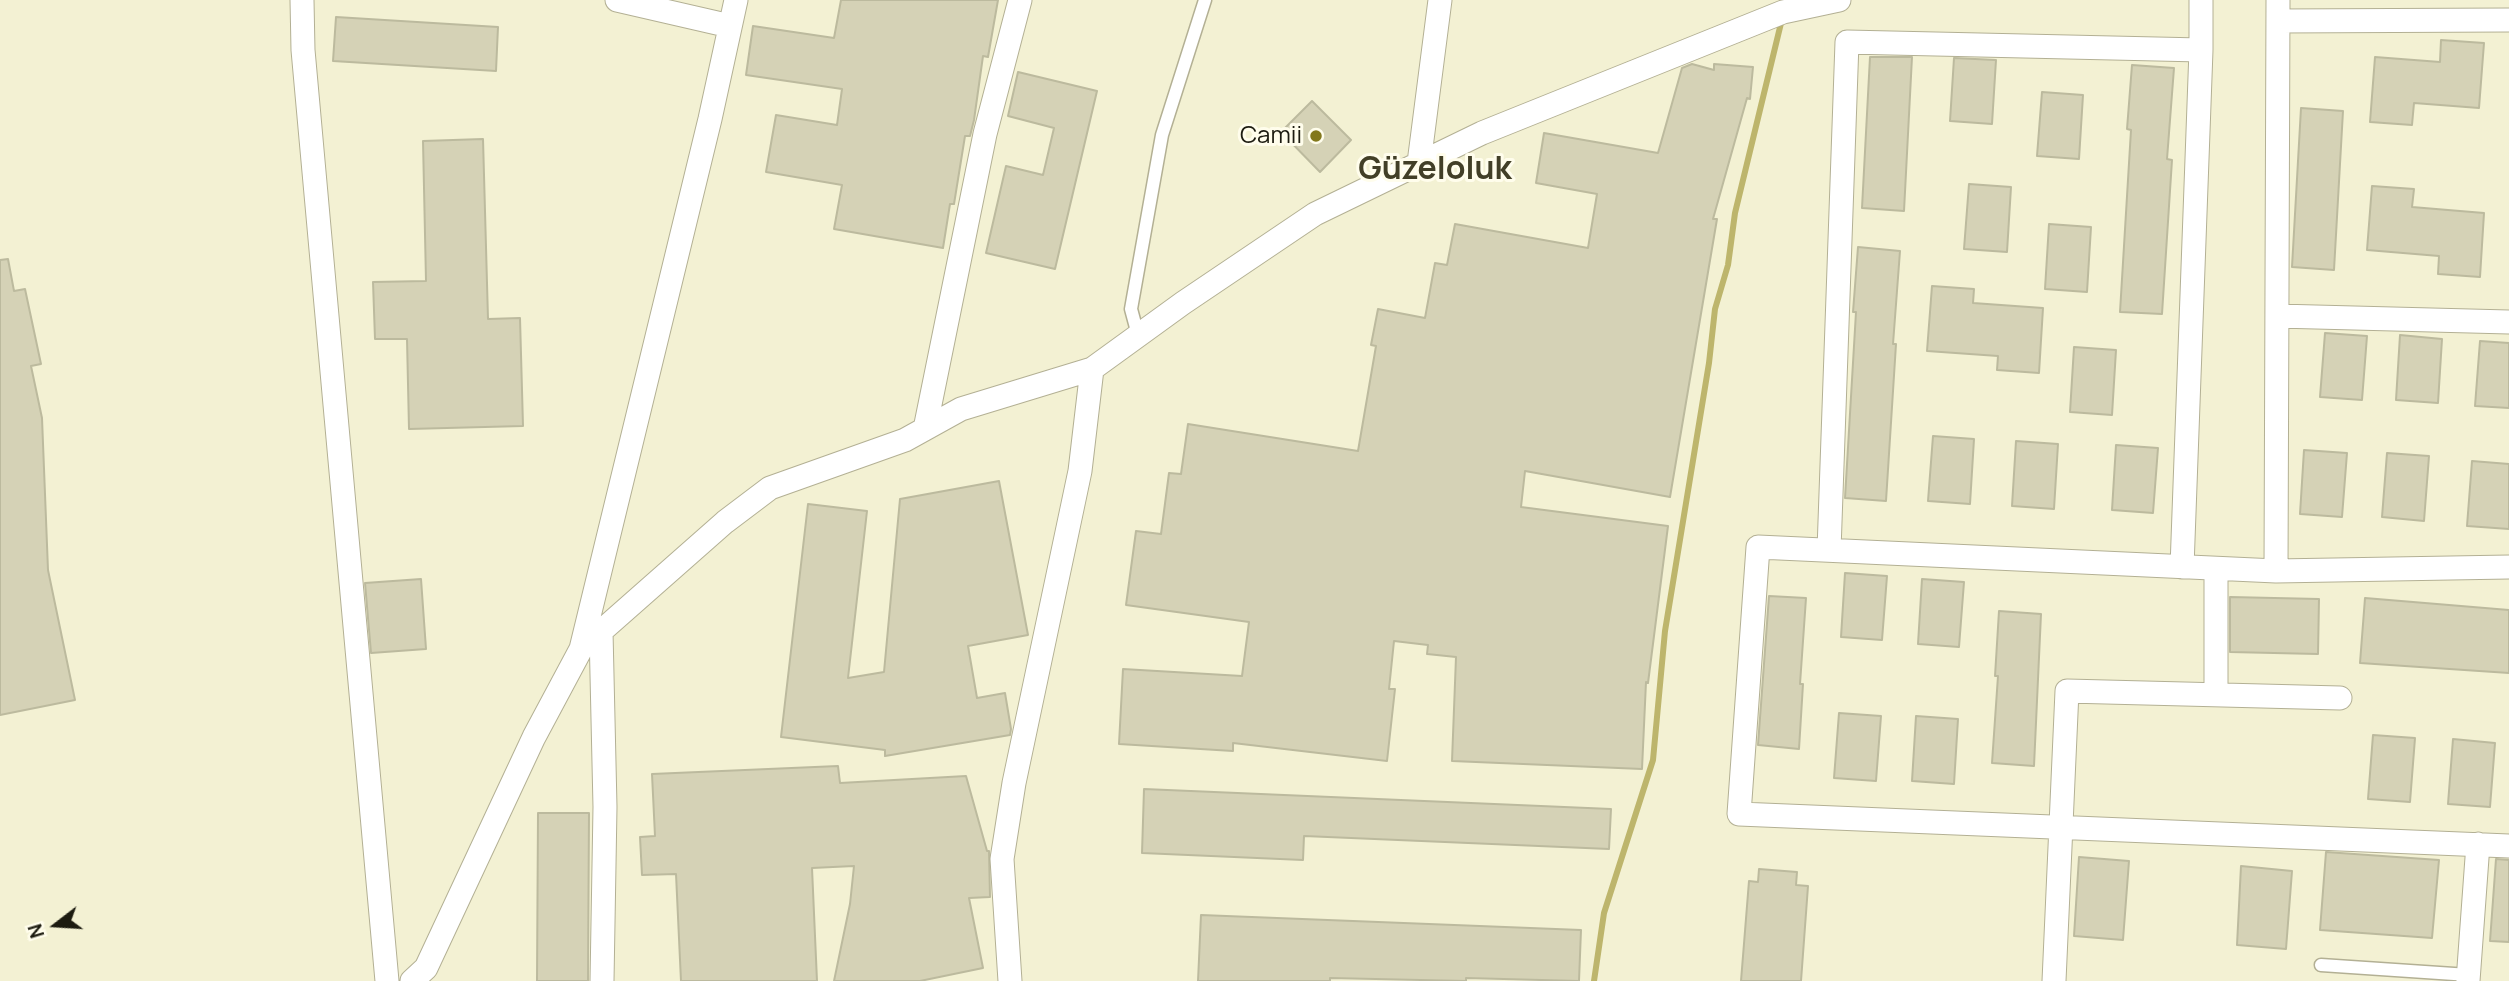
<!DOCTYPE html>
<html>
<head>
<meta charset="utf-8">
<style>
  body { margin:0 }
  #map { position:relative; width:2509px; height:981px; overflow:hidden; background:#f3f1d3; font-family:Manrope,sans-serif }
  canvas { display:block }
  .north { position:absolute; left:21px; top:890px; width:70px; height:70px; -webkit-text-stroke:5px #fffdec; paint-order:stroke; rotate:253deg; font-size:19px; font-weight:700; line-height:28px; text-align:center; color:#1c1b10 }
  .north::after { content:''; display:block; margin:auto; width:24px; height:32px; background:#1c1b10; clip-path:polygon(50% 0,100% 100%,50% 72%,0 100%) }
</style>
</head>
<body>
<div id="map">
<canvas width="2509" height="981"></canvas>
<div class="north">N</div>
</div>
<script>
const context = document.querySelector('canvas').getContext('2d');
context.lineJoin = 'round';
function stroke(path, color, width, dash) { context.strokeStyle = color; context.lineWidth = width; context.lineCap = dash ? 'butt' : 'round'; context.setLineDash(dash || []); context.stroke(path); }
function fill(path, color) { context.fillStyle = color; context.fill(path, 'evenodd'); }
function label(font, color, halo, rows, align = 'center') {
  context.font = font + ' Manrope,sans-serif'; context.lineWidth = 6; context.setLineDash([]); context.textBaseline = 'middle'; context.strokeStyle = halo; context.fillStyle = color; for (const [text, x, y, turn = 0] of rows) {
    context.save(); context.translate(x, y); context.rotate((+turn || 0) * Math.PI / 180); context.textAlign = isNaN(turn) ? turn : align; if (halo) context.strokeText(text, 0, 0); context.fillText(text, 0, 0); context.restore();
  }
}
stroke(new Path2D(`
  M1594,981L1604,913L1653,760L1665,631L1709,363L1715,309L1728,265L1735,213L1782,19`), '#bdb56c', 6);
const building = new Path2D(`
  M841,0H998L988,57L983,56L974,120L970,136H965L954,204H950L943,248L834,229L842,185L766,172L776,115L837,125L842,89L746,75L753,26L834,38Z
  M336,17L498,27L496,71L333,61Z
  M2441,40L2484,43L2479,108L2414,103L2412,125L2370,122L2375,57L2440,62Z
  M1870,57H1912L1904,211L1862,208Z
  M1954,58L1996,60L1992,124L1950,121Z
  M1692,64L1714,70V64L1753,67L1750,99L1747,98L1713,219H1717L1670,497L1525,471L1521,507L1668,526L1648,683L1646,682L1642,769L1452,761L1456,657L1427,654L1428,645L1394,641L1389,689H1395L1387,761L1233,743V751L1119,744L1123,669L1242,676L1249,622L1126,605L1136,531L1161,534L1169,473L1181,474L1188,424L1358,451L1376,346L1371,345L1378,309L1425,318L1435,263L1447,265L1455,224L1588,248L1597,194L1536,183L1544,133L1658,153L1682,68Z
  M2132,65L2174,68L2167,159L2172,160L2162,314L2120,312L2131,130L2127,129Z
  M1018,72L1097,91L1055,269L986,253L1006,166L1043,175L1054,128L1008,116Z
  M2042,92L2083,95L2079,159L2037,156Z
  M1312,101L1351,140L1320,172L1281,132Z
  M2301,108L2343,111L2334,270L2292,267Z
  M483,139L488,319L520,318L523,426L409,429L407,339H375L373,282L426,281L423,141Z
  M1969,184L2011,187L2007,252L1964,249Z
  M2372,186L2414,189L2412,207L2484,213L2480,277L2438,274L2439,256L2367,250Z
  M2049,224L2091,227L2087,292L2045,289Z
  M1858,247L1900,251L1893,344H1896L1886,501L1845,498L1856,312H1853Z
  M8,259L14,291L25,289L41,364L31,366L42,418L48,570L75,700L0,715V260Z
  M1932,286L1974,289L1973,303L2043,308L2039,373L1997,370L1998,356L1927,351Z
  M2325,333L2367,336L2362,400L2320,397Z
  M2400,335L2442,339L2438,403L2396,400Z
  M2480,341L2509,343V408L2475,406Z
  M2074,347L2116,350L2112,415L2070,412Z
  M1933,436L1974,439L1970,504L1928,501Z
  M2016,441L2058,444L2054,509L2012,506Z
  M2116,445L2158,448L2153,513L2112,510Z
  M2304,450L2347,453L2342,517L2300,514Z
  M2387,453L2429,456L2424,521L2382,517Z
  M2472,461L2509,464V529L2467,526Z
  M999,481L1028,635L968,646L977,698L1005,693L1011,729L1010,735L885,756V750L781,737L808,504L867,511L848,678L884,672L900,499Z
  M1845,573L1887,576L1882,640L1841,637Z
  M421,579L426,649L371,653L365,583Z
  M1922,579L1964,582L1959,647L1918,644Z
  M1769,596L1806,598L1800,684H1803L1799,749L1758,745Z
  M2230,597L2319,599L2318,654L2230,652Z
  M2365,598L2509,610V673L2360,663Z
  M1999,611L2041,614L2034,766L1992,763L1998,676H1995Z
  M1839,713L1881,716L1876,781L1834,778Z
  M1916,716L1958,719L1954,784L1912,781Z
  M2373,735L2415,738L2410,802L2368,799Z
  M2453,739L2495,743L2490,807L2448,804Z
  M838,766L840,783L966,776L987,851H989L990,897L969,898L983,968L920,981H834L850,904L854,866L812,868L817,981H681L676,874L642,875L640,837L655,836L652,774Z
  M1144,789L1611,809L1609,849L1304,836L1303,860L1142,853Z
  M538,813H589L588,981H537Z
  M2326,852L2439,860L2432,938L2320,930Z
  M2079,857L2129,861L2123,940L2074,936Z
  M2496,859L2509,860V942L2490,941Z
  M2241,866L2292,871L2286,949L2237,945Z
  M1759,869L1797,872L1796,885L1808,886L1801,981H1741L1749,881L1758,882Z
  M1201,915L1581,930L1579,981L1466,978V981L1330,978V981H1198Z`);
fill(building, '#d5d2b6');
stroke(building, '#bcba9e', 2);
const lane = new Path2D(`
  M1138,335L1131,309L1162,135L1205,0
  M2321,965L2469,975`);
const street = new Path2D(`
  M302,0L303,50L387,981
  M617,0L730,26
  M2201,0V50
  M2278,21L2509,20
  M1419,163L1440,0
  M2277,316L2509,322
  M925,429L985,134L1020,0
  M1829,550L1847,42L2201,50L2182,567
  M2509,567L2276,571L1758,547L1739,814L2509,846
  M2276,571L2278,0
  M601,631L605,807L602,981
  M581,649L710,119L736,0
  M2216,695V569
  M412,981L426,968L534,737L581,649L725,522L770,488L905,440L961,409L1092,369L1183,303L1315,214L1482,133L1783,12L1839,0
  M1010,981L1002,859L1014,783L1080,471L1092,369
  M2054,981L2067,691L2340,698
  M2468,981L2478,844`);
stroke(lane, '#b3b094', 15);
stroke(street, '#b3b094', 25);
stroke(lane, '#fff', 12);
stroke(street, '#fff', 23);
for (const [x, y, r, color] of [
  [1316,136,7,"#82781c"]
]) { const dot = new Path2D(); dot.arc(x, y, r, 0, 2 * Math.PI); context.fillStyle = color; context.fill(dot); stroke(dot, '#fffdec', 2.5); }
label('24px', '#1c1b10', '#fffdec', [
  ["Camii",1302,136]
], 'right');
label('bold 32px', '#423f27', '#fffdec', [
  ["Güzeloluk",1435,170]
]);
</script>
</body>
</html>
